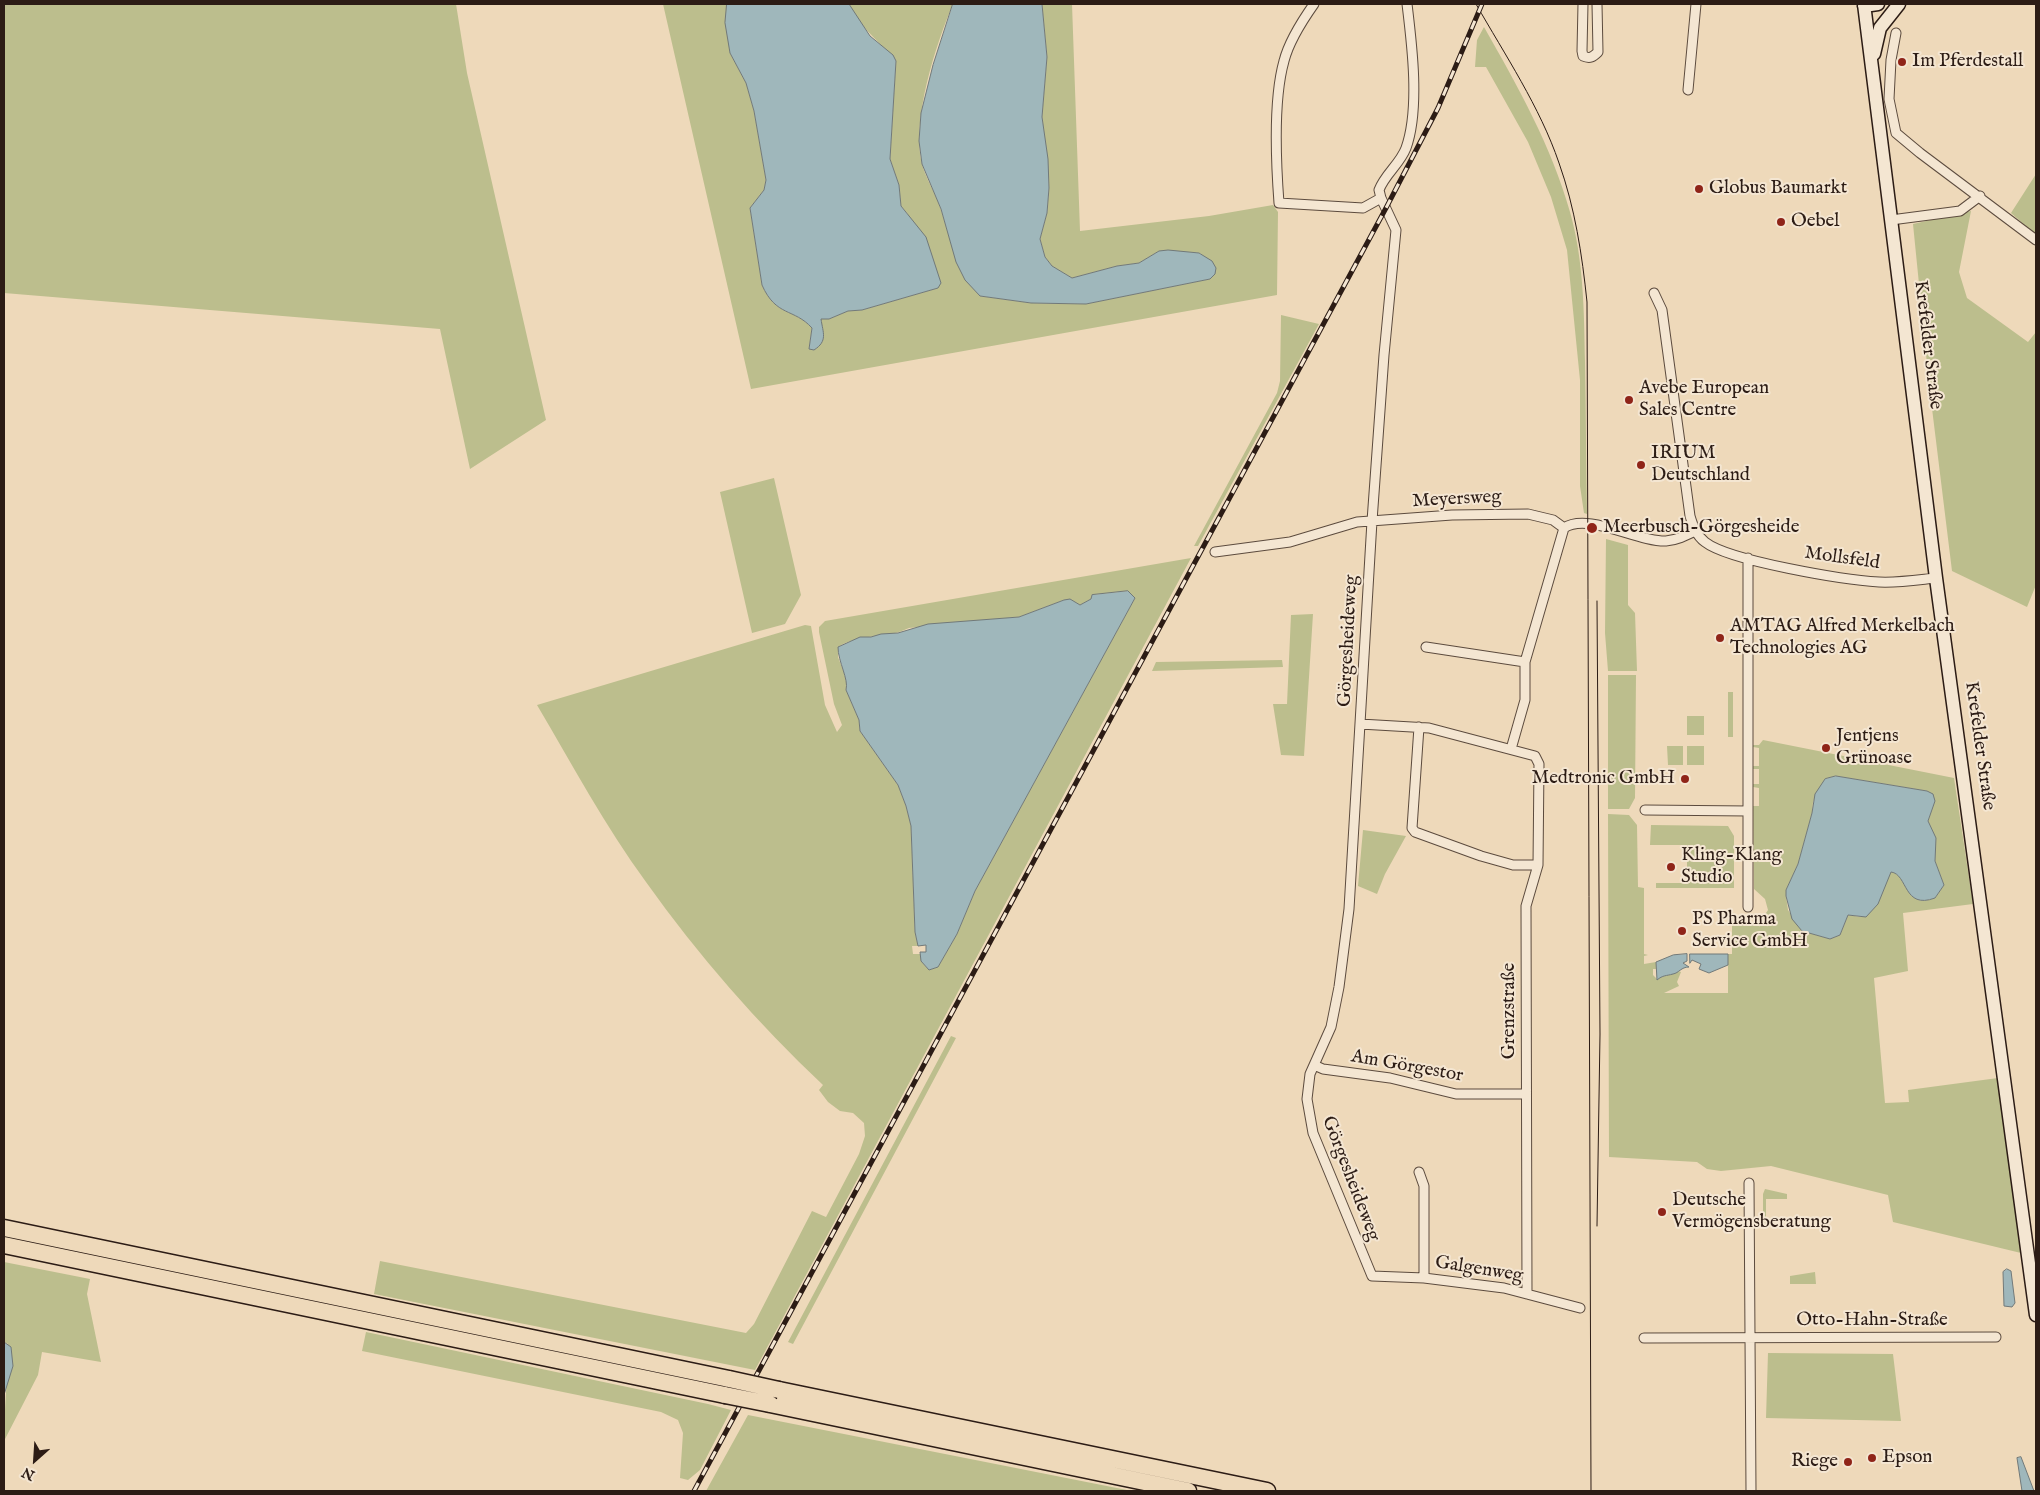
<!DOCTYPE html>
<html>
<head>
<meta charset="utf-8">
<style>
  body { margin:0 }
  #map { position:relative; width:2040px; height:1495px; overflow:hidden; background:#eed9ba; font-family:"IM FELL English",serif }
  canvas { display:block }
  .frame { position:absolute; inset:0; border:5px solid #2c1c15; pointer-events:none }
  .north { position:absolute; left:10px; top:1435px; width:50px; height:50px; -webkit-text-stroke:4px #f4e6d2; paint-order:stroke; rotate:206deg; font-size:14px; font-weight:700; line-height:20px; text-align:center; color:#2c1c15 }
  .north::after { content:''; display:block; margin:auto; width:18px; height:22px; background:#2c1c15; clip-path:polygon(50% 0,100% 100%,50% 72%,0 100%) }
</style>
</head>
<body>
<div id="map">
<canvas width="2040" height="1495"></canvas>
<div class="frame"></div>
<div class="north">N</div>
</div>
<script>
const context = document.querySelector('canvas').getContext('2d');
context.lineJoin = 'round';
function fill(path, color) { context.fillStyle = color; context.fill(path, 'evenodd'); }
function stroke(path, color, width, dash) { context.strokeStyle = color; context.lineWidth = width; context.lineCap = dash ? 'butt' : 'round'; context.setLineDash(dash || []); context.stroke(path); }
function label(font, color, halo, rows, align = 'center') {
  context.font = font + ' "IM FELL English",serif'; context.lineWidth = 4; context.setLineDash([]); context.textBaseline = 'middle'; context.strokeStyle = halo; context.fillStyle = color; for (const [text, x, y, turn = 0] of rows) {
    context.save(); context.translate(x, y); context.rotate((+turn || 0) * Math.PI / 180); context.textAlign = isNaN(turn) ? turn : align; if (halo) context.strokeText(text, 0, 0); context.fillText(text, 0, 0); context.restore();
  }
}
fill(new Path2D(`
  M4,4H456L467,73L546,420L470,469L440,329L4,293Z
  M663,4H727L730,53L746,83L754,111L766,180L764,190L750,208L762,285C776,317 794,308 812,328L809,349L820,319H829L848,311L862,310L938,288L907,213L901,206L899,185L890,159L896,61L859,22L849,4H953C936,44 911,120 922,164C926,179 936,194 941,210C952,244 956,267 980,296L1031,303L1086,304L1210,279L1215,274L1200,253L1159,251L1139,263L1117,266L1072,278L1052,266L1045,257L1040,239L1047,213L1049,188L1042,117L1047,57L1042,4H1072L1080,231L1209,216L1273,205L1278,212L1277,295L751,389Z
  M1484,27C1518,87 1551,145 1570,212C1584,261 1584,312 1585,362C1586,413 1586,463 1587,514L1584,513L1580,486V380L1567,250L1551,197L1528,142L1486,67H1475L1477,40Z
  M2036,174V235L2011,213Z
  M1971,211L1959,272L1967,298L2028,342L2036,332V585L2027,607L1952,571L1929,384L1913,224Z
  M1281,315L1319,324L1198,546H1194L1277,393L1280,381Z
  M774,478L801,595L785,624L752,633L720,492Z
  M1606,539L1628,545V605L1635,613L1637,671H1608L1605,633Z
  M1191,558L755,1370L374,1294L380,1261L746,1333L754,1324L812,1211L826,1217L859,1154L865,1136L864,1123L853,1113L840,1111L828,1102L819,1090L823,1085C758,1024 698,955 646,882C605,826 572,764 537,705L805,625L811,626L825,705L837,732L842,725L834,704L819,632V627L825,621ZM1128,591L1135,598L975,891L957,934L938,967L929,970L921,961V954H913L912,946H918L915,932L911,826L906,806L898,785L860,731L859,720L846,690L848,683L838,657V647C860,633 887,639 909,628L1019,617L1064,600H1070L1080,605L1091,599L1092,595Z
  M1313,614L1304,756L1281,755L1273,704H1287L1291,615Z
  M1282,660L1283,667L1152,671L1156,662Z
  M1608,675H1636L1635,798L1629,809H1608Z
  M1728,692H1733V737H1728Z
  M1687,716H1704V735H1687Z
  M1763,740L1954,778L1973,904L1903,913L1908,971L1874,978L1885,1103L1909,1102L1908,1090L1998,1078L2021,1253L1893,1222L1888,1195L1771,1166L1721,1171L1707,1169L1697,1162L1609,1157L1608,814L1629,815L1637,825L1638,887L1644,888V954L1648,955L1644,956V964L1656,962V969H1653V975L1657,979C1665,974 1673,975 1678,971L1681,972L1677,982L1679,986L1664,993H1728V954H1732V923L1735,922V919C1749,928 1759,924 1768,910L1765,899L1754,889L1753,806H1759V788L1753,787V784H1759V769H1753V766H1759V748L1753,747V745H1759ZM1836,776L1927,791L1934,801L1928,821L1933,833L1935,861L1944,885L1935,898C1903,910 1909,874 1891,872L1861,917L1848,915L1840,935L1830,939L1802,931L1788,910L1786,896V890L1798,864L1812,813L1813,802L1825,779Z
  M1667,746H1683V765H1668Z
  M1687,746H1704V765H1687Z
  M1651,825L1728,826L1734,836V888H1656V883H1687V845H1650Z
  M1363,830L1406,836L1385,874L1377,894L1358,886Z
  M951,1036L956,1038L793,1344L788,1342Z
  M1765,1189L1787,1194V1199H1766V1224H1763V1194Z
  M4,1262L90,1279L87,1294L101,1362L42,1352L38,1375L4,1441C4,1408 8,1377 8,1344L4,1342Z
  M1815,1272L1816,1284H1790V1276Z
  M366,1332L708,1404L731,1410L700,1470L688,1480L680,1478L683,1433L678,1420L661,1412L362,1351Z
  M1768,1353L1893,1354L1901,1421L1766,1418Z
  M748,1415L1132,1491H706Z`), '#bcbe8d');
const water = new Path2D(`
  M727,4H849L870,36L893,55L896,61L890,159L899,185L901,206L926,237L941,283L938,288L862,310L848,311L829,319H821C823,333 828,341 814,350L809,349L812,328C794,308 776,317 762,285L750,208L764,190L766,180L754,111L746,83L730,53L725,23Z
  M953,4H1042L1047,57L1042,117L1048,159L1049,188L1047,213L1040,239L1045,257L1052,266L1072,278L1117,266L1139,263L1159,251L1168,250L1199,253L1212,261L1216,268L1215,274L1210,279L1086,304L1031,303L980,296L965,280L956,262L941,209L922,164L919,141L921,113L933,65Z
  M1128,591L1135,598L975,891L957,934L938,967L929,970L921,961L920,952H926V945L918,946L915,932L911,826L906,806L898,785L860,731L859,720L846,690C849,679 838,662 838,647L860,637H871L881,634L898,633L928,624L1019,617L1064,600L1070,599L1080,605L1091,599L1092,595Z
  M1836,776L1927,791L1933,794L1935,801L1928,821L1936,838L1935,861L1944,885L1935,898C1903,910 1908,874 1891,872L1878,904L1866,917L1848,915L1840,935L1830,939L1802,931L1792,919L1786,896V890L1798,864L1812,813L1815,794L1825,779Z
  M1687,954V961L1683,963L1689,967C1681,967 1679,973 1673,974C1666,976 1663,975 1657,980L1656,962L1673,955Z
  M1690,954H1728V965L1709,973L1699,969L1701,964L1692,960L1690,963Z
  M2007,1269L2011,1271L2015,1303L2012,1307L2004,1306L2003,1272Z
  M4,1342L11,1347L13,1366L4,1395Z
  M2021,1457L2034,1491H2022L2017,1458Z`);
fill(water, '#9fb7bb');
stroke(water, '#717979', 1);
const street = new Path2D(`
  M1314,4C1302,21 1289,41 1284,61C1273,100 1276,163 1279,203L1363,208L1381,198
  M1407,4C1412,45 1420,109 1406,148C1400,164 1385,174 1379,190L1381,198L1396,230L1384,355L1372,521L1349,909L1339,987L1331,1027L1310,1074L1307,1099L1313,1133L1372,1276L1424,1278L1504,1288L1580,1308
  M1583,4L1582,51L1583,56C1590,59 1593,57 1598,52L1597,4
  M1896,33L1891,60L1889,99L1896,133L1920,153L2036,240
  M1688,90L1696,4
  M1891,220L1960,211L1980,196
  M1654,293L1662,310L1690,516C1693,526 1696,535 1705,542C1729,561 1845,580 1879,582C1898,583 1917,580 1936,578
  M1215,552L1290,542L1357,522L1452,515L1528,514L1553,520L1564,528C1588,512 1637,542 1666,541C1677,540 1685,536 1695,531
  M1748,558V907
  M1426,647L1525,662
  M1360,724L1429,728L1535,756L1539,764L1538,865L1526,906L1527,1294
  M1419,727L1412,828L1415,832L1481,856L1513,865H1538
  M1511,749L1525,700V662L1564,528
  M1645,810L1748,811
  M1314,1065L1323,1069L1390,1078L1456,1094H1526
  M1419,1172L1424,1186V1278
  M1749,1183L1751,1491
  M1644,1338L1996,1337`);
const secondary = new Path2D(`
  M1864,4L1936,578L2036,1315
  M1864,6L1878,4
  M1874,54L1880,28L1899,4`);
const highway = new Path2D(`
  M4,1228L729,1379
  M4,1245L725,1395
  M779,1390L1267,1491
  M770,1404L1188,1491`);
stroke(street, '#5c4b3e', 11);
stroke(secondary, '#2c1c15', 15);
stroke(highway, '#2c1c15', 19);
stroke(street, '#f4e6d2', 9);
stroke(secondary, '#f4e6d2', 12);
stroke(highway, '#eed9ba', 16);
stroke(new Path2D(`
  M1476,4C1505,55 1540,107 1559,163C1575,208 1582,254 1587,302L1591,1491
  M1597,601L1600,1034L1597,1226`), '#2c1c15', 1);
const rail = new Path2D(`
  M694,1491L1386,208L1438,108L1482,4`);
stroke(rail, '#2c1c15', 5);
stroke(rail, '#f4e6d2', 3, [9]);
const highwayBridge = new Path2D(`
  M729,1379L779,1390
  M725,1395L770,1404`);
stroke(highwayBridge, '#2c1c15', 19, []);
stroke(highwayBridge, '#eed9ba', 16);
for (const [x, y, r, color] of [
  [1902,62,5,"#8f2418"],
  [1699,189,5,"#8f2418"],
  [1781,222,5,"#8f2418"],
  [1629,400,5,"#8f2418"],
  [1641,465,5,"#8f2418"],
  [1592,528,6,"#8f2418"],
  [1720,638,5,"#8f2418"],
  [1826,748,5,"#8f2418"],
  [1685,779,5,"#8f2418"],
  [1671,867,5,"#8f2418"],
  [1682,931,5,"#8f2418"],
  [1662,1212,5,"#8f2418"],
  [1872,1458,5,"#8f2418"],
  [1848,1462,5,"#8f2418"]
]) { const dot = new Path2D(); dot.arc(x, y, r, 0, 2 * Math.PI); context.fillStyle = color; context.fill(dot); stroke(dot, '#f4e6d2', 2); }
label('19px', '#2c1c15', '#f4e6d2', [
  ["Im Pferdestall",1912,62],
  ["Globus Baumarkt",1709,189],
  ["Oebel",1791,222],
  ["Avebe European",1639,389],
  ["Sales Centre",1639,411],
  ["IRIUM",1651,454],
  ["Deutschland",1651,476],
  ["Meerbusch-Görgesheide",1603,528],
  ["AMTAG Alfred Merkelbach",1730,627],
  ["Technologies AG",1730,649],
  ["Jentjens",1836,737],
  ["Grünoase",1836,759],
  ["Medtronic GmbH",1675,779,"right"],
  ["Kling-Klang",1681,856],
  ["Studio",1681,878],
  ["PS Pharma",1692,920],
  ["Service GmbH",1692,942],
  ["Deutsche",1672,1201],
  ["Vermögensberatung",1672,1223],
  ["Epson",1882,1458],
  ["Riege",1838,1462,"right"]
], 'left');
label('19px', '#2c1c15', '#f4e6d2', [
  ["Krefelder Straße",1927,345,83],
  ["Meyersweg",1457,500,-3],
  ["Mollsfeld",1842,559,8],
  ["Görgesheideweg",1349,641,-87],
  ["Krefelder Straße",1979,746,82],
  ["Grenzstraße",1510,1011,-90],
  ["Am Görgestor",1407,1067,10],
  ["Görgesheideweg",1350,1179,69],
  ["Galgenweg",1479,1270,9],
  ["Otto-Hahn-Straße",1872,1321]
]);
</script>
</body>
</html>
